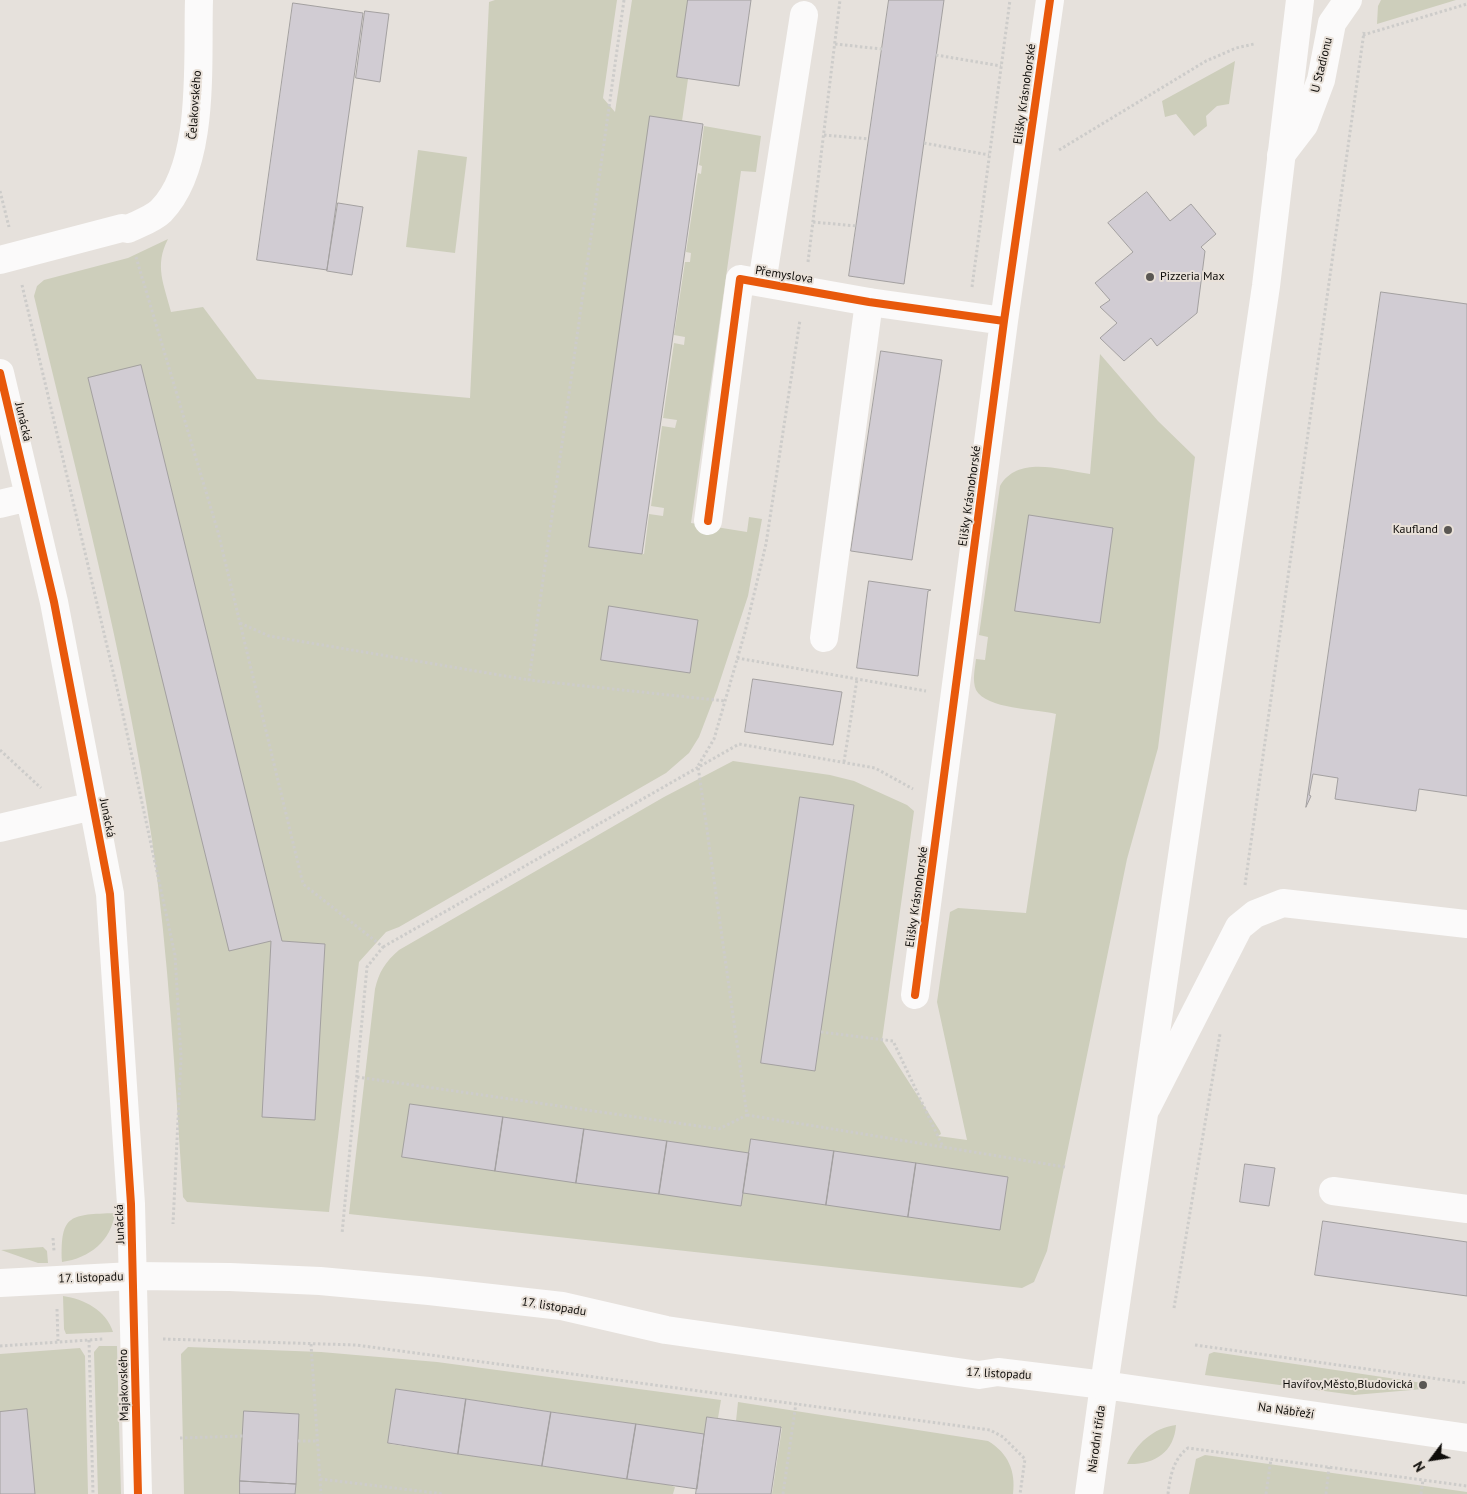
<!DOCTYPE html>
<html>
<head>
<meta charset="utf-8">
<style>
  body { margin:0 }
  #map { position:relative; width:1467px; height:1494px; overflow:hidden; background:#e6e1dc; font-family:"PT Sans",sans-serif }
  canvas { display:block }
  .north { position:absolute; left:1407px; top:1434px; width:50px; height:50px; -webkit-text-stroke:4px #e9e1d9; paint-order:stroke; rotate:239deg; font-size:14px; font-weight:700; line-height:20px; text-align:center; color:#0e0c09 }
  .north::after { content:''; display:block; margin:auto; width:18px; height:22px; background:#0e0c09; clip-path:polygon(50% 0,100% 100%,50% 72%,0 100%) }
</style>
</head>
<body>
<div id="map">
<canvas width="1467" height="1494"></canvas>
<div class="north">N</div>
</div>
<script>
const context = document.querySelector('canvas').getContext('2d');
context.lineJoin = 'round';
function fill(path, color) { context.fillStyle = color; context.fill(path, 'evenodd'); }
function stroke(path, color, width, dash) { context.strokeStyle = color; context.lineWidth = width; context.lineCap = dash ? 'butt' : 'round'; context.setLineDash(dash || []); context.stroke(path); }
function label(font, color, halo, rows, align = 'center') {
  context.font = font + ' "PT Sans",sans-serif'; context.lineWidth = 4; context.setLineDash([]); context.textBaseline = 'middle'; context.strokeStyle = halo; context.fillStyle = color; for (const [text, x, y, turn = 0] of rows) {
    context.save(); context.translate(x, y); context.rotate((+turn || 0) * Math.PI / 180); context.textAlign = isNaN(turn) ? turn : align; if (halo) context.strokeText(text, 0, 0); context.fillText(text, 0, 0); context.restore();
  }
}
fill(new Path2D(`
  M495,0H617L603,98L615,112L632,0H689L678,77L688,79L682,121L590,547L644,554L649,514L663,516L664,508L651,506L662,426L675,428L677,420L663,418L674,343L684,345L685,337L674,335L685,262H690L691,253L686,252L698,173L701,174L702,166L699,165L704,126L761,136L756,172L741,171L691,523L747,532L749,517L762,519L748,596L717,690L699,737L689,753L666,773L399,927L386,932L359,962L329,1212L187,1202L183,1197C175,1078 169,958 152,840C125,656 77,477 34,296L37,286L44,280L128,258L168,239C154,266 164,284 171,312L203,307L257,379L470,398L489,2Z
  M1381,0H1456L1377,24L1378,6Z
  M1235,61L1229,104L1217,106L1206,116L1207,126L1194,136L1176,114L1165,117L1162,101Z
  M418,150L467,157L455,253L406,247Z
  M1100,354L1158,421L1195,457L1158,748L1127,859L1047,1251L1034,1282L1022,1288L349,1214L375,989C379,972 385,962 399,950L664,797L733,761L830,775L854,781L907,805L914,811L882,1040L940,1131L941,1134L938,1136L967,1140L937,1002L950,912L958,908L1026,913L1056,714C1036,709 986,709 976,690C972,680 975,669 976,659L985,660L988,637L979,635L1000,486C1018,455 1060,470 1090,474Z
  M115,1213C111,1241 90,1258 62,1262C60,1213 71,1215 115,1213Z
  M43,1247L47,1251L48,1263H38L1,1250Z
  M63,1296C84,1299 106,1310 113,1332L66,1334L64,1329Z
  M99,1346H117L121,1494H98L94,1352Z
  M188,1347L321,1352L437,1362L721,1400L718,1418L709,1417L706,1435L420,1392L390,1444L666,1484L675,1487L673,1494H184L181,1354Z
  M80,1348L85,1356L88,1494H0V1354Z
  M1214,1352L1423,1383V1389L1354,1395L1205,1375L1209,1354Z
  M738,1402L988,1441C1008,1453 1016,1471 1013,1494H772L782,1428L736,1421Z
  M1176,1425C1174,1453 1154,1465 1127,1464C1136,1444 1153,1428 1176,1425Z
  M1205,1455L1467,1492V1494H1189L1196,1459Z`), '#cdcebb');
const building = new Path2D(`
  M688,0H751L739,86L677,77Z
  M889,0H944L904,284L849,276Z
  M293,3L363,13L327,270L257,260Z
  M365,11L389,14L380,82L356,78Z
  M650,116L703,124L642,554L589,547Z
  M1147,192L1170,221L1191,204L1216,234L1201,247L1205,251L1197,313L1157,346L1151,338L1124,361L1100,338L1117,323L1100,307L1110,300L1095,283L1133,252L1108,223Z
  M338,203L363,207L352,275L327,271Z
  M1381,292L1467,304V796L1419,789L1416,811L1335,799L1338,778L1313,774L1309,795L1311,796L1306,807Z
  M881,351L942,360L912,560L851,551Z
  M141,365L282,941L325,944L315,1120L262,1117L271,941L229,951L88,378Z
  M1029,515L1113,528L1100,623L1015,611Z
  M869,581L931,590L928,591L918,676L857,668Z
  M609,606L698,620L690,673L601,660Z
  M753,679L842,692L833,745L745,732Z
  M800,797L854,805L815,1071L761,1063Z
  M410,1104L503,1117L495,1171L402,1157Z
  M503,1117L584,1129L576,1183L495,1171Z
  M584,1129L667,1141L659,1194L576,1183Z
  M751,1139L834,1151L826,1205L743,1193Z
  M667,1141L749,1153L741,1206L659,1194Z
  M834,1151L916,1163L908,1217L826,1205Z
  M916,1163L1008,1177L1000,1230L908,1217Z
  M1245,1164L1275,1168L1269,1206L1240,1202Z
  M1323,1221L1467,1242V1296L1315,1275Z
  M396,1389L466,1399L458,1454L388,1443Z
  M466,1399L551,1412L542,1466L458,1454Z
  M27,1409L35,1494H0V1412Z
  M244,1411L299,1414L296,1484L240,1481Z
  M551,1412L636,1424L627,1479L542,1466Z
  M707,1417L781,1427L771,1494H696Z
  M636,1424L704,1434L697,1489L627,1479Z
  M240,1481L296,1484L295,1494H240Z`);
fill(building, '#d1ccd3');
stroke(building, '#a3a0a0', 1);
stroke(new Path2D(`
  M624,0L529,680L725,701
  M1363,35L1467,4
  M835,44L882,49
  M936,55L1001,66
  M824,135L869,139
  M924,143L989,155
  M1059,150L1206,61L1236,48L1254,44
  M0,191L9,227
  M813,222L857,226
  M136,257L218,532L303,884L383,947L367,967L342,1234
  M808,262L840,0
  M22,285L120,701L175,955L181,1057L173,1224
  M972,287L1010,0
  M240,623L269,636L529,680
  M737,658L926,691
  M0,750L41,788
  M844,762L857,679
  M1245,885L1364,32
  M383,947L739,744L875,768L913,789
  M821,1032L893,1041L943,1147
  M357,1077L719,1129L747,1115L698,766L714,739L745,632L766,544L800,320
  M747,1115L1065,1167
  M53,1238L54,1251
  M1174,1308L1220,1034
  M57,1309L58,1341
  M163,1339L356,1345L990,1430L1003,1437L1025,1459L1020,1494
  M89,1340L93,1494
  M311,1344L321,1494
  M1195,1345L1467,1383
  M0,1346L104,1339
  M180,1438L243,1436
  M298,1441H318
  M320,1479L444,1494
  M783,1494L796,1403
  M1168,1494C1170,1477 1173,1459 1188,1448L1467,1486
  M1266,1494L1271,1459
  M1326,1494L1329,1467
  M1421,1494L1423,1480`), '#cdccca', 3, [2.5, 2.5]);
stroke(new Path2D(`
  M1281,155L1304,125L1321,80L1332,23L1348,0
  M0,260L122,228L128,229C138,224 153,219 161,211C206,165 197,62 199,0
  M762,283L804,15
  M0,373L54,602L110,894L131,1204L138,1494
  M0,504L29,497
  M708,521L740,279L869,302L1004,321
  M824,638L869,302
  M0,828L93,806
  M915,995L1004,321L1050,0
  M1147,1107L1239,927L1255,914L1283,903L1467,924
  M1333,1191L1467,1209
  M1089,1494L1104,1385L1467,1438`), '#fbfafa', 28);
stroke(new Path2D(`
  M0,1283L133,1276L230,1277L320,1281L429,1291L562,1306L666,1330L979,1375L998,1372L1104,1385L1266,286L1300,0`), '#fbfafa', 28);
stroke(new Path2D(`
  M0,373L54,602L110,894L131,1204L138,1494
  M708,521L740,279L869,302L1004,321
  M915,995L1004,321L1050,0`), '#e8590c', 8);
for (const [x, y, r, color] of [
  [1150,277,5,"#5a5753"],
  [1448,530,5,"#5a5753"],
  [1423,1385,5,"#5a5753"]
]) { const dot = new Path2D(); dot.arc(x, y, r, 0, 2 * Math.PI); context.fillStyle = color; context.fill(dot); stroke(dot, '#e9e1d9', 2); }
label('12px', '#0e0c09', '#e9e1d9', [
  ["U Stadionu",1322,65,-76],
  ["Elišky Krásnohorské",1025,94,-82],
  ["Čelakovského",195,105,-86],
  ["Přemyslova",784,275,9],
  ["Junácká",23,422,77],
  ["Elišky Krásnohorské",970,496,-82],
  ["Junácká",107,818,79],
  ["Elišky Krásnohorské",917,897,-82],
  ["Junácká",120,1224,-92],
  ["17. listopadu",91,1278,-2],
  ["17. listopadu",554,1307,9],
  ["17. listopadu",999,1374,3],
  ["Majakovského",124,1385,-91],
  ["Na Nábřeží",1286,1411,8],
  ["Národní třída",1097,1439,-82]
]);
label('12px', '#0e0c09', '#e9e1d9', [
  ["Pizzeria Max",1160,277,"left"],
  ["Kaufland",1438,530],
  ["Havířov,Město,Bludovická",1413,1385]
], 'right');
</script>
</body>
</html>
